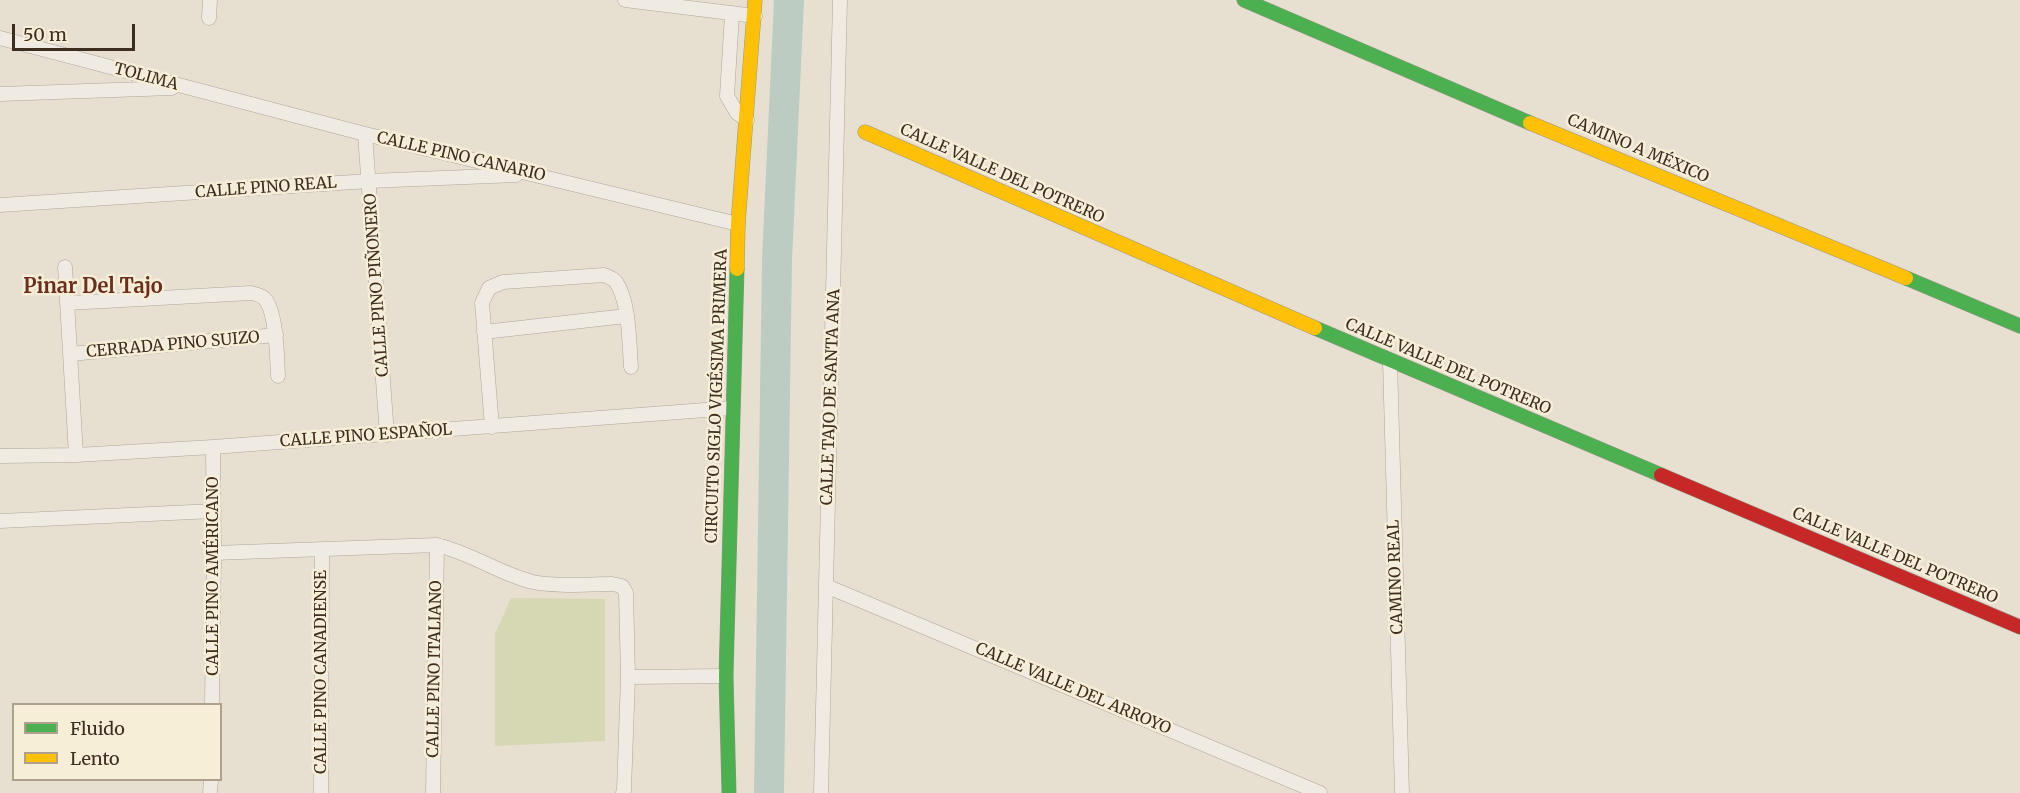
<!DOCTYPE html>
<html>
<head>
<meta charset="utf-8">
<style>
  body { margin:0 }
  #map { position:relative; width:2020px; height:793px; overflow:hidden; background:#e7e0d1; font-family:Merriweather,serif }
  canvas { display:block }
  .legend { position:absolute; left:12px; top:703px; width:210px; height:78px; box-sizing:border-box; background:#f7eed8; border:2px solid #ada18e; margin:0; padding:8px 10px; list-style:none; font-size:18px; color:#3d2e20 }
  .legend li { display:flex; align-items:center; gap:12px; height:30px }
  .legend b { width:30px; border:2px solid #ada18e }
  .scale { position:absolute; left:12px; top:24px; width:123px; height:27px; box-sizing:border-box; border:3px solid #3d2e20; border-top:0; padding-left:8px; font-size:18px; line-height:21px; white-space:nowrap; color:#3d2e20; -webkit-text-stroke:4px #f7eed8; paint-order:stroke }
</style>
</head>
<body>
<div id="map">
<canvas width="2020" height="793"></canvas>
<ul class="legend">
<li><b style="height:8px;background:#4caf50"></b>Fluido</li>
<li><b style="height:8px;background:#ffc107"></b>Lento</li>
</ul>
<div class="scale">50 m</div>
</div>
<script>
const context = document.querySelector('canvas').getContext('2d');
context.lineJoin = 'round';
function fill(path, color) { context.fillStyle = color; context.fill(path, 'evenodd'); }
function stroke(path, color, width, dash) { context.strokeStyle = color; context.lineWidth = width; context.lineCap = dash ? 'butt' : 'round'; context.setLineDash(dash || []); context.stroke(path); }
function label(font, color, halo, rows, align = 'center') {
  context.font = font + ' Merriweather,serif'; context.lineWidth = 5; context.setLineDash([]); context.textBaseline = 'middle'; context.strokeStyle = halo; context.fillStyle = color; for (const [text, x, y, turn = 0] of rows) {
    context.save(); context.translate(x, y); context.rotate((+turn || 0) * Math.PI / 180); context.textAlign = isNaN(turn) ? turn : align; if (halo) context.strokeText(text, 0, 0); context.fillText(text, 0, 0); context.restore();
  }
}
fill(new Path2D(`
  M511,598L605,599V741L495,746V634Z`), '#d6d7b3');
stroke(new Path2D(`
  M769,793L777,260L789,0`), '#bcccc2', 30);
const street = new Path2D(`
  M625,0L755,16
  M732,14L727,96L737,113L747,120
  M209,18L210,0
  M0,38L365,134L738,224
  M0,94L172,88
  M365,134L387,435
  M0,205L369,181L516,175
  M65,267L76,455
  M68,303L251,293C256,294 260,295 264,298C277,311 277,358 278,376
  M484,332L626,316
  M70,354L276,335
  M1390,361L1402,793
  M492,427L482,303L489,288L503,282L604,275C608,277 613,278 616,282C630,303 629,343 631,367
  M0,456L76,455L213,447L732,408
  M0,521L214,511
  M214,553L437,545C471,553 500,574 533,582C558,587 587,584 612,584L622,586L626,593L628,677L624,790L623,793
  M826,586L1320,793
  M628,677L726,676
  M212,704L214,553L213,447
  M210,793L211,780
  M321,793L322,551
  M433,793L437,545
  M821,793L840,0`);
const fast = new Path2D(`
  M1244,0L1530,123
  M1906,278L2020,326
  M1315,328L1661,475
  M729,793L726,676L737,269`);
const slow = new Path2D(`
  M1530,123L1906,278
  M865,132L1315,328
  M737,269L738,224L755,0`);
const jam = new Path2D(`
  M1661,475L2020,627`);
stroke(street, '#ada599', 15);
stroke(fast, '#9c958a', 15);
stroke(slow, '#9c958a', 15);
stroke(jam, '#9c958a', 15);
stroke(street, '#efebe3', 14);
stroke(fast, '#4caf50', 14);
stroke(slow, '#ffc107', 14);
stroke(jam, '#c62828', 14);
label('16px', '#3d2e20', '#f7eed8', [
  ["TOLIMA",146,77,15],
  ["CAMINO A MÉXICO",1638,149,23],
  ["CALLE PINO CANARIO",461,157,13],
  ["CALLE VALLE DEL POTRERO",1002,174,24],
  ["CALLE PINO REAL",266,188,-4],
  ["CALLE PINO PIÑONERO",377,285,-94],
  ["CERRADA PINO SUIZO",173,345,-5],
  ["CALLE VALLE DEL POTRERO",1448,367,23],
  ["CIRCUITO SIGLO VIGÉSIMA PRIMERA",717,396,-88],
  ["CALLE TAJO DE SANTA ANA",831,397,-88],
  ["CALLE PINO ESPAÑOL",366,436,-4],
  ["CALLE VALLE DEL POTRERO",1895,556,23],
  ["CALLE PINO AMÉRICANO",213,576,-90],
  ["CAMINO REAL",1396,577,-92],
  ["CALLE PINO ITALIANO",435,669,-89],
  ["CALLE PINO CANADIENSE",321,672,-90],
  ["CALLE VALLE DEL ARROYO",1073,689,23]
]);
label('bold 20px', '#6b2e1e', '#f7eed8', [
  ["Pinar Del Tajo",93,287]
]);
</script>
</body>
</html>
